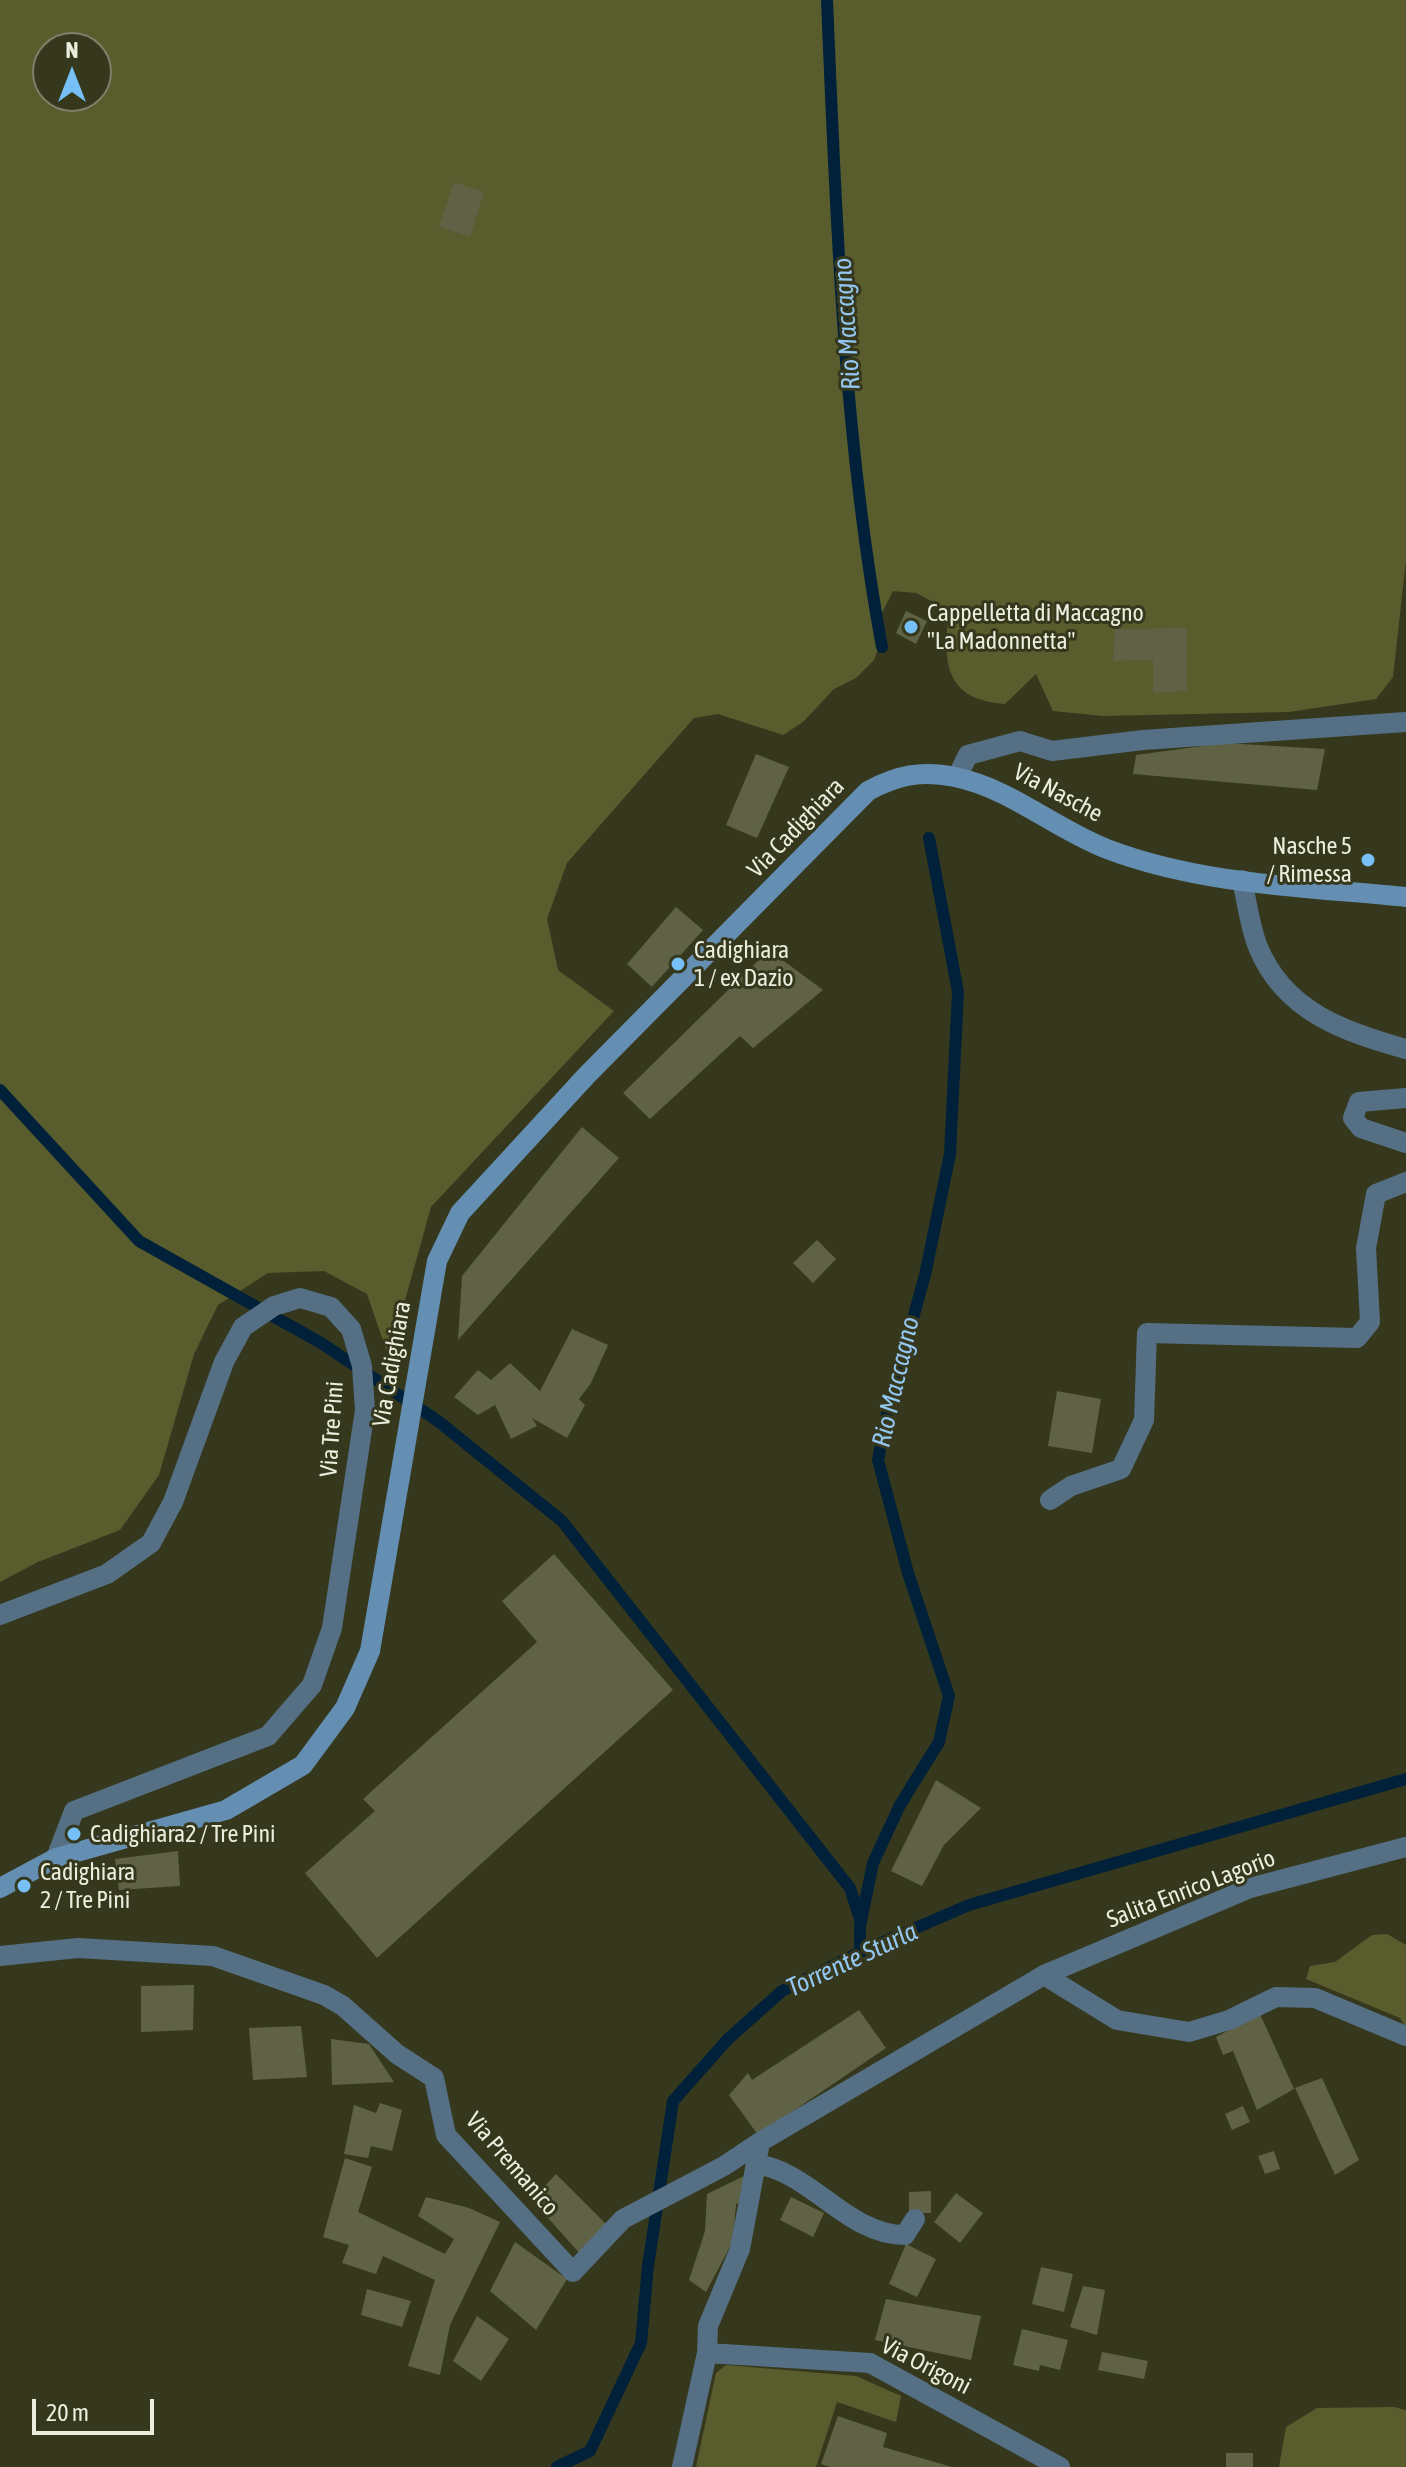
<!DOCTYPE html>
<html>
<head>
<meta charset="utf-8">
<style>
  body { margin:0 }
  #map { position:relative; width:1406px; height:2467px; overflow:hidden; background:#36381d; font-family:"Asap Condensed",sans-serif }
  canvas { display:block }
  .north { position:absolute; left:32px; top:32px; width:80px; height:80px; box-sizing:border-box; background:#36381d; border:2px solid #7e806a; border-radius:50%; rotate:0deg; font-size:22px; font-weight:700; line-height:32px; text-align:center; color:#ebeddd }
  .north::after { content:''; display:block; margin:auto; width:28px; height:36px; background:#77bff7; clip-path:polygon(50% 0,100% 100%,50% 72%,0 100%) }
  .scale { position:absolute; left:32px; top:2399px; width:122px; height:36px; box-sizing:border-box; border:4px solid #ebeddd; border-top:0; padding-left:10px; font-size:24px; line-height:28px; white-space:nowrap; color:#ebeddd; -webkit-text-stroke:6px #36381d; paint-order:stroke }
</style>
</head>
<body>
<div id="map">
<canvas width="1406" height="2467"></canvas>
<div class="north">N</div>
<div class="scale">20 m</div>
</div>
<script>
const context = document.querySelector('canvas').getContext('2d');
context.lineJoin = 'round';
function fill(path, color) { context.fillStyle = color; context.fill(path, 'evenodd'); }
function stroke(path, color, width, dash) { context.strokeStyle = color; context.lineWidth = width; context.lineCap = dash ? 'butt' : 'round'; context.setLineDash(dash || []); context.stroke(path); }
function label(font, color, halo, rows, align = 'center') {
  context.font = font + ' "Asap Condensed",sans-serif'; context.lineWidth = 6; context.setLineDash([]); context.textBaseline = 'middle'; context.strokeStyle = halo; context.fillStyle = color; for (const [text, x, y, turn = 0] of rows) {
    context.save(); context.translate(x, y); context.rotate((+turn || 0) * Math.PI / 180); context.textAlign = isNaN(turn) ? turn : align; if (halo) context.strokeText(text, 0, 0); context.fillText(text, 0, 0); context.restore();
  }
}
fill(new Path2D(`
  M0,0H1406V560L1393,677L1376,699L1289,712L1103,716L1053,711L1036,674L1005,704C943,700 943,660 949,610L916,593L893,591L882,613V638L874,660L856,678L834,689L803,722L783,735L718,714L694,718L567,863L547,919L558,970L614,1011L431,1207L389,1358L367,1294L324,1271L268,1273L218,1305L194,1354L159,1475L120,1530L38,1562L0,1582ZM48,48H96V96H48Z
  M1387,1934L1406,1945V2027L1400,2018L1306,1979L1310,1966L1335,1962L1372,1935Z
  M726,2365L856,2376L901,2396L896,2422L837,2402L816,2467H696L716,2373Z
  M1394,2407L1406,2410V2467H1279L1286,2427L1317,2408Z`), '#595c2d');
stroke(new Path2D(`
  M827,0C836,214 843,436 882,647
  M0,1090L139,1241L321,1343L438,1421L562,1521L850,1888L861,1922
  M860,1952V1926L873,1863L900,1805L939,1742L949,1696L908,1573L878,1460L888,1409L925,1275L950,1154L958,992L929,838
  M557,2467L590,2451L641,2343L648,2266L673,2101L728,2039L782,1991L860,1952L969,1905L1406,1779`), '#002139', 12);
fill(new Path2D(`
  M454,182L484,192L470,237L439,227Z
  M906,611L927,621L916,644L896,633Z
  M1187,628V691L1153,693V660L1113,661L1115,629Z
  M1225,743L1325,749L1317,790L1133,774L1136,755Z
  M756,754L789,767L757,838L726,825Z
  M676,907L703,930L652,987L627,964Z
  M769,950L823,990L753,1048L740,1036L650,1119L623,1093Z
  M582,1127L619,1158L458,1340L462,1276Z
  M817,1240L836,1259L813,1283L793,1263Z
  M572,1329L608,1345L591,1383L579,1399L585,1405L567,1438L532,1418L537,1426L511,1439L495,1405L478,1415L454,1397L478,1370L491,1380L510,1363L540,1391Z
  M1057,1391L1101,1399L1092,1453L1048,1446Z
  M554,1554L673,1690L377,1958L305,1873L375,1811L363,1799L537,1642L502,1601Z
  M936,1780L981,1808L944,1845L922,1886L891,1871Z
  M178,1851L180,1886L119,1890L115,1859Z
  M194,1985L193,2030L141,2032V1986Z
  M859,2010L886,2048L758,2135L729,2095L748,2073L752,2080Z
  M1260,2014L1294,2089L1257,2110L1233,2051L1223,2055L1216,2037Z
  M301,2026L307,2077L253,2080L249,2028Z
  M331,2039L369,2044L394,2082L332,2085Z
  M1322,2078L1359,2160L1335,2175L1295,2088Z
  M380,2103L402,2110L392,2151L371,2146L368,2158L344,2154L354,2105L376,2113Z
  M1243,2106L1250,2122L1232,2130L1225,2114Z
  M1274,2151L1280,2169L1265,2174L1258,2156Z
  M345,2158L372,2167L358,2212L445,2254L454,2239L418,2216L426,2197L469,2208L500,2222L450,2325L440,2375L408,2366L435,2280L383,2256L376,2274L342,2263L349,2245L323,2237Z
  M556,2174L610,2228L582,2256L532,2200Z
  M746,2175L745,2200L736,2204L733,2241L706,2292L689,2280L705,2231L707,2194Z
  M931,2191V2213H909V2192Z
  M956,2193L983,2213L960,2243L934,2222Z
  M791,2197L824,2213L813,2237L780,2220Z
  M515,2242L567,2279L536,2330L490,2291Z
  M906,2244L936,2259L917,2297L889,2284Z
  M1041,2267L1073,2274L1064,2312L1032,2304Z
  M1083,2286L1105,2290L1097,2335L1070,2327Z
  M367,2289L411,2301L402,2327L361,2315Z
  M886,2299L981,2316L971,2360L875,2340Z
  M477,2316L509,2339L481,2381L453,2361Z
  M1022,2329L1068,2340L1060,2370L1040,2365L1039,2371L1013,2365Z
  M1102,2352L1148,2361L1144,2379L1098,2370Z
  M838,2416L887,2433L883,2447L952,2467H830L821,2464Z
  M1226,2453H1253V2467H1226Z`), '#5f6245');
stroke(new Path2D(`
  M1242,880C1247,902 1250,927 1258,947C1284,1011 1344,1032 1406,1049
  M1406,1098L1359,1102L1353,1118L1361,1128L1406,1143
  M1050,1500L1071,1486L1121,1469L1144,1420L1147,1333L1357,1338L1370,1322L1366,1248L1376,1194L1406,1182
  M1044,1975L1117,2020L1189,2032L1229,2020L1276,1997L1315,1998L1406,2036
  M756,2164C812,2172 847,2235 905,2235L915,2219`), '#557085', 20);
stroke(new Path2D(`
  M957,777L968,755L1020,741L1052,751L1143,740L1406,722
  M0,1615L107,1574L151,1543L173,1502L224,1362L243,1327L274,1306L300,1298L331,1307L351,1329L362,1366L365,1410L332,1628L312,1685L268,1736L74,1811L56,1858
  M0,1956L78,1948L213,1956L324,1995L343,2006L397,2054L434,2078L446,2135L573,2272L623,2219L724,2166L760,2142
  M707,2353L870,2363L1060,2467
  M682,2467L707,2353L708,2326L740,2249L760,2142L1044,1975L1250,1888L1406,1847`), '#557085', 20);
stroke(new Path2D(`
  M0,1888L56,1858L226,1810L303,1765L345,1708L370,1651L437,1261L460,1213L587,1075L868,791C897,775 922,770 955,777C1012,789 1053,828 1107,849C1201,885 1308,887 1406,897`), '#648fb2', 20);
for (const [x, y, r, color] of [
  [911,627,8,"#77bff7"],
  [1368,860,8,"#77bff7"],
  [678,964,8,"#77bff7"],
  [74,1834,8,"#77bff7"],
  [24,1886,8,"#77bff7"]
]) { const dot = new Path2D(); dot.arc(x, y, r, 0, 2 * Math.PI); context.fillStyle = color; context.fill(dot); stroke(dot, '#36381d', 3); }
label('24px', '#ebeddd', '#36381d', [
  ["Cappelletta di Maccagno",927,613],
  ["\"La Madonnetta\"",927,641],
  ["Nasche 5",1352,846,"right"],
  ["/ Rimessa",1352,874,"right"],
  ["Cadighiara",694,950],
  ["1 / ex Dazio",694,978],
  ["Cadighiara2 / Tre Pini",90,1834],
  ["Cadighiara",40,1872],
  ["2 / Tre Pini",40,1900]
], 'left');
label('24px', '#ebeddd', '#36381d', [
  ["Via Nasche",1058,793,28],
  ["Via Cadighiara",796,828,-46],
  ["Via Cadighiara",392,1364,-80],
  ["Via Tre Pini",332,1429,-86],
  ["Salita Enrico Lagorio",1191,1889,-21],
  ["Via Premanico",512,2164,49],
  ["Via Origoni",926,2366,27]
]);
label('italic 26px', '#93c7f1', '#36381d', [
  ["Rio Maccagno",847,324,-94],
  ["Rio Maccagno",896,1382,-77],
  ["Torrente Sturla",852,1960,-25]
]);
</script>
</body>
</html>
